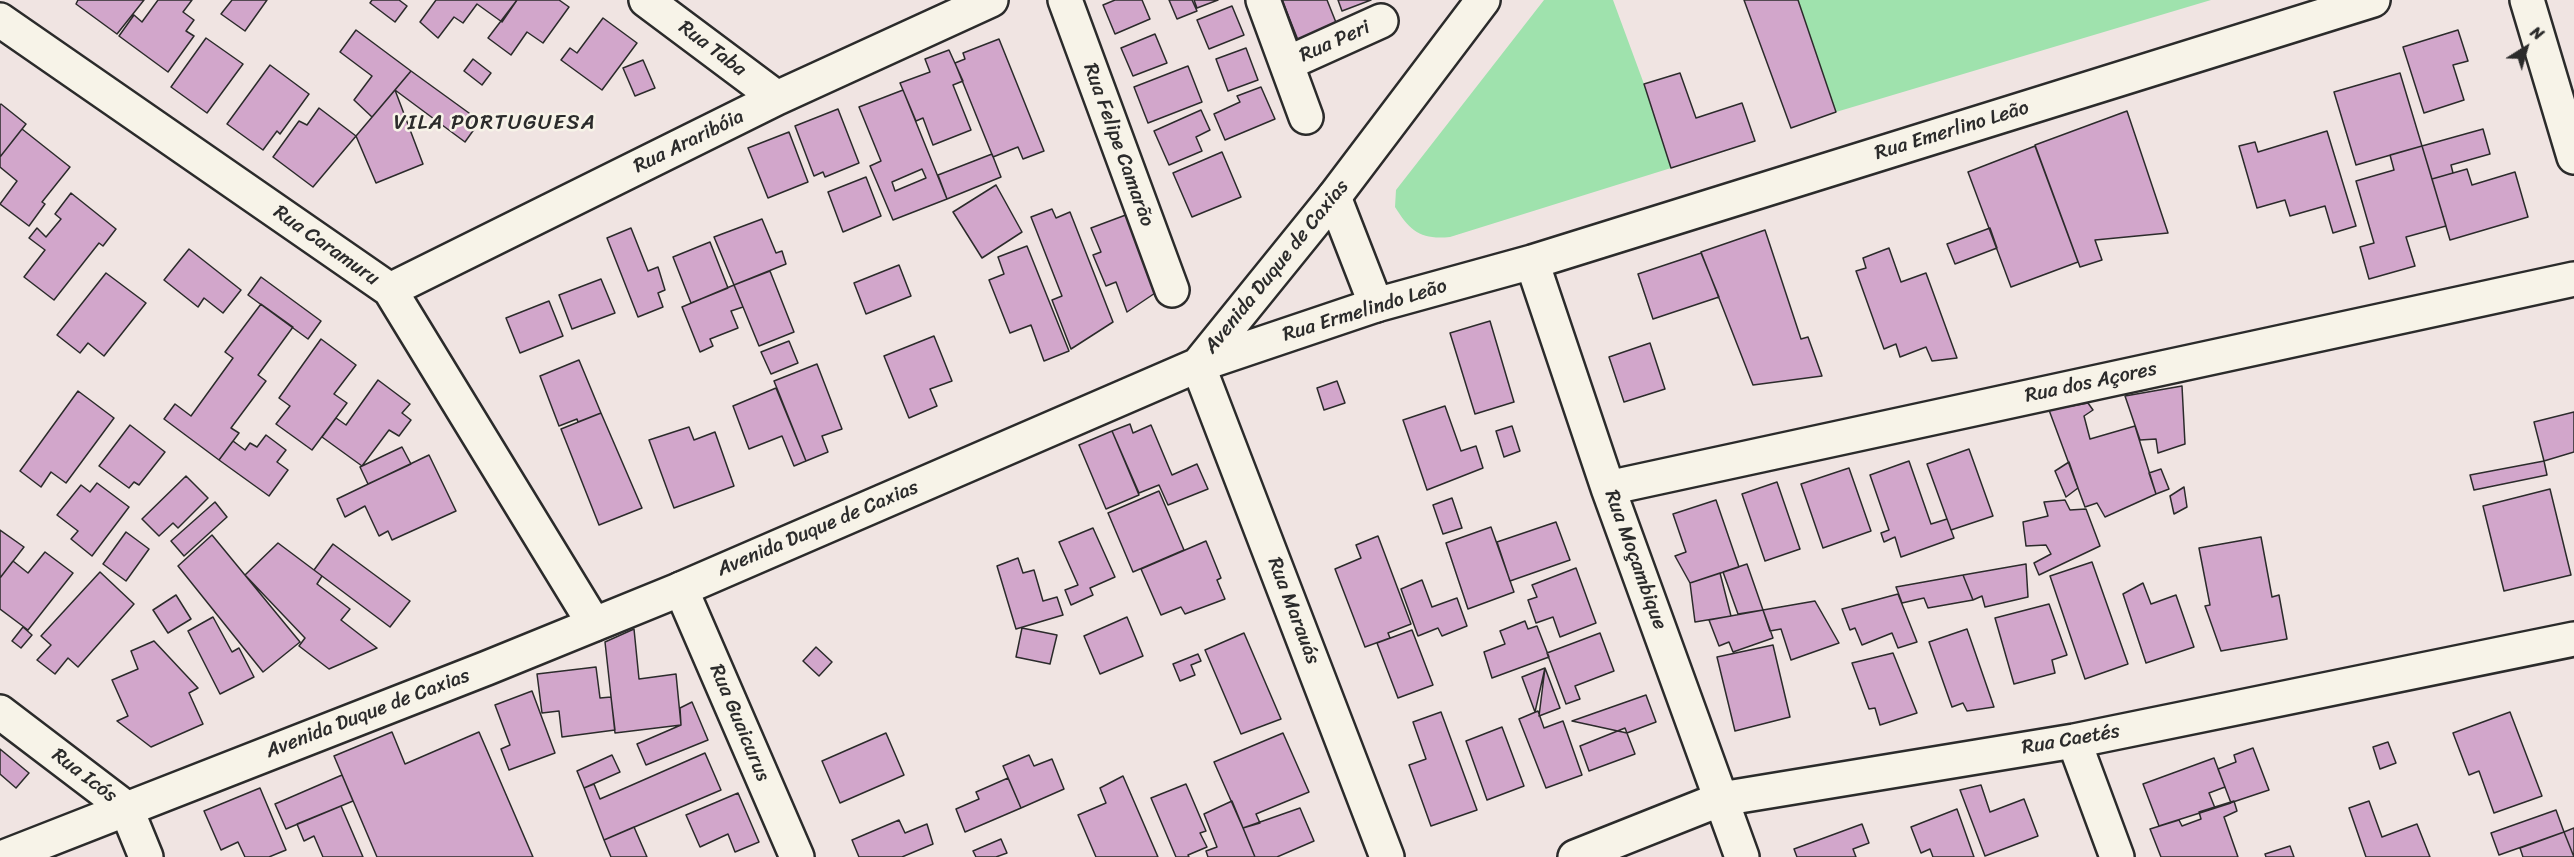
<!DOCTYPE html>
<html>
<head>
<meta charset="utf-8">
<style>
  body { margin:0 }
  #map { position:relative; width:2574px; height:857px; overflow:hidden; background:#f0e4e2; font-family:Sriracha,sans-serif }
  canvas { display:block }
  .north { position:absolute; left:2496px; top:18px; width:60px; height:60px; -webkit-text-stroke:4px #f7f3e8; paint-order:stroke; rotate:37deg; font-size:16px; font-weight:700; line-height:24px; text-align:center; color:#2b2b2b }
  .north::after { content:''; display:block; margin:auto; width:21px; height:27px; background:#2b2b2b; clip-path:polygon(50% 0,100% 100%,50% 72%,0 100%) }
</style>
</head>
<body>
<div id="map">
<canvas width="2574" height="857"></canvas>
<div class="north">N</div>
</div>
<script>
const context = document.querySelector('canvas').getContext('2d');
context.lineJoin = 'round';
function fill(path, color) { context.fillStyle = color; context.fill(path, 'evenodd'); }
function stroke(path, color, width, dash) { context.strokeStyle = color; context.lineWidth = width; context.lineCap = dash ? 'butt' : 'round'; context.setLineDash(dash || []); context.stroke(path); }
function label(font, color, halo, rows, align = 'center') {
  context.font = font + ' Sriracha,sans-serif'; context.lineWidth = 5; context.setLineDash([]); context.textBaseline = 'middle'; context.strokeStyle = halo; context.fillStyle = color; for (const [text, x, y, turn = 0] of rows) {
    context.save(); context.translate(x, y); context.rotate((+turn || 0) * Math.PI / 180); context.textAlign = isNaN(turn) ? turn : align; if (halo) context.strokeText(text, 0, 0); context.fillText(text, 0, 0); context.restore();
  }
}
fill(new Path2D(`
  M1544,0H1613L1644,84L1671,168L1450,237C1421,240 1410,231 1395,207L1396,190Z
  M1798,0H2211L1836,112Z`), '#9fe2ad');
const building = new Path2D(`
  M78,0H144L117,34L76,4Z
  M158,0H192L183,12L194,20L186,31L194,36L168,72L119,36L134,15L142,22Z
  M232,0H267L245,31L221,14Z
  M372,0H399L407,6L395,22L370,3Z
  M436,0H517L502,22L477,4L463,23L454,17L438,38L420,22Z
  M517,0H559L569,7L543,43L527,32L511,55L488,38Z
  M1115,0H1142L1150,19L1115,34L1103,5Z
  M1169,0H1192L1197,11L1177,19Z
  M1194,0H1218L1197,8Z
  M1282,0H1327L1337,25L1298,40Z
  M1338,0H1371L1342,11Z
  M1744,0H1798L1836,112L1791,128Z
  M1232,6L1244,35L1209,49L1197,20Z
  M603,18L637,43L602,90L561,60L570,48L577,53Z
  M356,30L411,71L372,117L354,100L372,76L340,52Z
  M2458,30L2468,61L2453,65L2464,100L2424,113L2403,47Z
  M1155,34L1167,63L1133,76L1121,48Z
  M206,38L243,64L207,113L171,87Z
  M999,39L1044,151L1023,159L1018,147L993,157L955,63L965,59L963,53Z
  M1246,48L1258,80L1228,91L1216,59Z
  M949,50L963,81L953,85L971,130L933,145L923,118L916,121L900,83L930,72L925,59Z
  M473,59L491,73L482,85L464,71Z
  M643,60L655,88L635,96L623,68Z
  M270,65L309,94L280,134L277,131L263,150L227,124Z
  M1188,66L1202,102L1148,123L1134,87Z
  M411,71L480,121L465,142L395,90Z
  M1680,73L1696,118L1742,103L1755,141L1671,168L1644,84Z
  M2400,73L2422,146L2356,165L2334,92Z
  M1261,87L1275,119L1225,140L1214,114L1240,102L1237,96Z
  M395,90L423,164L376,183L356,136Z
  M903,90L947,199L893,220L870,166L881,161L859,107Z
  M1,104L26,124L0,157V105Z
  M319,108L356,136L313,187L273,157L299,121L307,125Z
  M838,109L859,163L825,177L823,172L814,176L795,126Z
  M1201,110L1210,130L1196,137L1202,151L1169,165L1154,131Z
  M2127,111L2168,233L2095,240L2102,260L2080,267L2035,145Z
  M22,129L70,167L42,202L45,204L29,226L0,204L17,181L0,167V157Z
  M2483,129L2490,154L2451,165L2453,173L2432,179L2422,146Z
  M2327,131L2356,226L2333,233L2325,206L2290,216L2285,200L2257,208L2239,146L2255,142L2258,152Z
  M789,132L808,182L768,198L748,148Z
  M2035,146L2078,262L2011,287L1968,172Z
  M2422,146L2446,226L2406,237L2415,266L2369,279L2360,247L2374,243L2356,181L2394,170L2390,155Z
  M1222,152L1241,197L1192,217L1173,173Z
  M992,154L1001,177L947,199L938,175Z
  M922,169L926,178L895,191L892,182Z
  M2467,169L2472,185L2515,172L2528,217L2450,240L2432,179Z
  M866,177L881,216L843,232L828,192Z
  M996,185L1022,232L982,258L953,212Z
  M71,193L116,229L103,246L99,243L54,300L24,277L45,250L29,238L37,228L46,237L61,219L55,214Z
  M1052,209L1056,218L1070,212L1113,322L1071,349L1052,300L1062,296L1031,217Z
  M1131,213L1161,289L1127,312L1116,282L1106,286L1093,255L1101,252L1091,228Z
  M762,219L776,253L782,251L786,264L734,285L714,237Z
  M631,228L648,271L658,267L665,290L658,293L663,307L638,317L607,238Z
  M1990,228L1997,248L1955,264L1947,244Z
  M1765,230L1801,339L1808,337L1822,376L1753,385L1701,252Z
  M710,242L728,288L691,303L673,257Z
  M1027,246L1069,351L1044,361L1031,325L1010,333L989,280L1004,274L998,257Z
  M1889,248L1901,282L1926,273L1957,358L1932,361L1926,347L1900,357L1896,344L1884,349L1856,271L1866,268L1863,258Z
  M189,249L241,290L223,313L204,298L198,307L164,280Z
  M1701,253L1719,297L1653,319L1638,274Z
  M899,265L911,296L866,314L854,283Z
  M770,271L794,332L759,346L734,285Z
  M106,273L146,303L104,356L88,343L80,353L57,335Z
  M261,277L321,321L308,339L248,295Z
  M601,279L615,313L572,329L559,295Z
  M734,285L743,307L731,311L738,328L710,339L713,346L700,352L682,307Z
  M549,301L563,336L520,353L506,318Z
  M261,304L293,327L258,375L266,381L231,428L239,433L219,460L164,419L175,404L191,416L233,358L225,352Z
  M1490,321L1514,402L1475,414L1450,333Z
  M934,336L952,381L930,389L937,406L909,418L884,356Z
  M321,339L356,365L334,394L347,403L312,450L276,424L290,406L279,398Z
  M789,341L798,363L771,374L761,352Z
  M1650,343L1665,389L1624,402L1609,357Z
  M579,360L601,413L578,422L577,419L559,426L540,376Z
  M817,364L842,429L822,436L828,452L806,461L774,381Z
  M378,380L410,404L402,413L411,420L399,436L389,430L362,466L322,437L336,418L346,425Z
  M1337,381L1345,403L1324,410L1317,388Z
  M2182,386L2185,444L2158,453L2156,439L2140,440L2125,396Z
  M776,388L806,461L794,466L782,436L749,449L733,406Z
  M78,391L114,418L66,483L51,472L41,487L20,471Z
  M2088,403L2093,410L2084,416L2090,439L2135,426L2156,494L2105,517L2097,503L2085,507L2049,410Z
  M1445,406L1461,451L1476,446L1483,468L1427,490L1403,420Z
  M2574,412V452L2544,461L2534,422Z
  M601,413L642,508L599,525L561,429Z
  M1130,424L1133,433L1151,425L1172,475L1197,464L1208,489L1168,505L1159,485L1139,493L1112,431Z
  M130,425L165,452L139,485L134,482L129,488L99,466Z
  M1512,426L1520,451L1504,457L1496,431Z
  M689,427L694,440L715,432L734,486L674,508L649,440Z
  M1112,431L1139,495L1106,509L1079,445Z
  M266,435L286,450L277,462L288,470L269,496L219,460L233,441L245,450L250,443L257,447Z
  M402,447L411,464L368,484L360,467Z
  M1969,449L1993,516L1951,530L1927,464Z
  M429,455L456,511L392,540L388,531L379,536L365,506L345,517L337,499Z
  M1909,461L1931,524L1947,519L1954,538L1901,557L1895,537L1884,542L1881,533L1889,530L1870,475Z
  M2544,461L2547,475L2474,490L2470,475Z
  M2069,462L2078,488L2066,497L2055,471Z
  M1849,468L1871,531L1823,548L1801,484Z
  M2161,469L2169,489L2156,494L2149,473Z
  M186,476L208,498L178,528L173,523L159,536L142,519Z
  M1777,482L1800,549L1765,561L1742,494Z
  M97,483L129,507L92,556L71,539L78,531L57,515L81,485L90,492Z
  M2184,487L2187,507L2174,514L2170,496Z
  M2550,489L2571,575L2504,591L2483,506Z
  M1159,491L1184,550L1133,572L1108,513Z
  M1452,498L1462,528L1443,534L1433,505Z
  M1716,500L1739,567L1690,583L1675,556L1686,552L1673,514Z
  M2065,500L2070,510L2086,509L2100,546L2039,575L2034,563L2051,554L2046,545L2026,546L2023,522L2048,516L2044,502Z
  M215,502L227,517L184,556L171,541Z
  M1556,522L1570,560L1510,581L1497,542Z
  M1491,527L1514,592L1468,609L1446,543Z
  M1093,528L1115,577L1090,588L1093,595L1071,605L1065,590L1078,585L1059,542Z
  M0,530L24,547L0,578Z
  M126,532L149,549L126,581L103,564Z
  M212,535L300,642L263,672L178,566Z
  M1378,536L1411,624L1388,633L1390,638L1365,647L1335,569L1361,558L1356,545Z
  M2261,537L2272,597L2279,595L2287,639L2221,651L2205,606L2210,605L2199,548Z
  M1206,541L1221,578L1217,580L1225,599L1185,614L1181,607L1161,615L1141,569Z
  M278,543L322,576L317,584L350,609L341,620L377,648L329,669L299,646L305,638L245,575Z
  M333,544L410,601L390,627L314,570Z
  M45,552L73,573L28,630L0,609V578L13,561L28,573Z
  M1018,558L1023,573L1034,570L1043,601L1057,597L1063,615L1016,629L997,566Z
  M2092,562L2128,664L2085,679L2050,576Z
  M1747,564L1763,610L1738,614L1723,572Z
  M2026,564L2028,597L1985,607L1982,596L1973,600L1963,575Z
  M1576,568L1596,623L1560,637L1553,617L1536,623L1528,600L1537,597L1532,585Z
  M100,572L134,604L78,667L68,658L55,674L37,660L51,645L41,636Z
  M1720,573L1731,616L1695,622L1690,583Z
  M1963,575L1973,600L1928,608L1924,598L1902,603L1896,587Z
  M1422,580L1432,607L1457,598L1467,626L1442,636L1438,628L1418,636L1401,589Z
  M2143,583L2151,604L2176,595L2194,647L2146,663L2123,594Z
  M1898,594L1917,642L1898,648L1892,633L1862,645L1855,628L1850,630L1842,609Z
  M176,595L191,619L168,633L153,610Z
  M1815,601L1839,643L1791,660L1781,629L1770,631L1763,610Z
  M2049,604L2067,655L2052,660L2055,673L2014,684L1995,618Z
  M1763,610L1773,638L1733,652L1729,642L1719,646L1709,620Z
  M213,617L232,652L239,648L254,677L220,694L188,631Z
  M1127,617L1143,656L1100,674L1084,636Z
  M1525,621L1528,629L1537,626L1549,657L1492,678L1484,652L1505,644L1500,631Z
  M23,627L32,635L21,648L12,641Z
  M1022,628L1057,635L1050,664L1016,657Z
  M634,629L639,679L676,674L681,725L615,733L605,642Z
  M1967,629L1994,707L1967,711L1963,703L1952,707L1929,642Z
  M1412,630L1433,685L1398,698L1377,643Z
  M1244,633L1281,719L1241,734L1205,650Z
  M1600,633L1614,671L1575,686L1580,699L1566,704L1547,653Z
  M154,641L198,688L189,693L203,724L151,747L117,721L128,716L112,680L138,669L131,651Z
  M1773,645L1790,717L1735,731L1717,657Z
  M816,647L832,662L819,676L803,661Z
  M1893,653L1917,713L1880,725L1875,708L1869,709L1852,663Z
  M1198,654L1201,661L1191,665L1195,675L1180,681L1173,664Z
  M596,667L600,698L611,697L615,730L562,737L559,711L542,713L537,674Z
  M1545,668L1560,708L1539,716Z
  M1545,668L1535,712L1522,677Z
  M532,691L555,753L509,770L501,749L510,745L495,705Z
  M1646,695L1656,722L1627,733L1572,721Z
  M692,702L708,740L646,765L637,744L681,725L680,708Z
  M1538,711L1544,728L1563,721L1582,775L1546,788L1519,719Z
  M1441,712L1477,810L1431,826L1409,765L1426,759L1413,722Z
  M2510,712L2542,796L2494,813L2479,771L2469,775L2453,733Z
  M1502,727L1524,786L1487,800L1466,741Z
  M1625,728L1635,754L1589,771L1580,746Z
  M392,732L405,764L479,732L533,857H377L334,756Z
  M886,733L904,775L840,803L822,761Z
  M1283,733L1309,792L1256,814L1260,823L1243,828L1214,762Z
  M2388,742L2396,763L2380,769L2373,747Z
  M2253,748L2269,790L2215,808L2209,793L2225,787L2218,769L2236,762L2234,755Z
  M0,749L29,773L16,788L0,774Z
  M705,753L721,790L604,840L584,788L594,784L600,799Z
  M612,755L620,772L584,788L577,771Z
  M1029,755L1034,766L1052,759L1064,789L1021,808L1003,766Z
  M2214,758L2231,803L2159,826L2143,784Z
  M342,775L353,801L286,829L275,804Z
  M1123,776L1158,857H1096L1078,815L1106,803L1100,788Z
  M1008,778L1021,808L965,832L956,809L979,799L976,792Z
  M1186,784L1206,831L1200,833L1207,847L1188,855L1189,857H1176L1151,798Z
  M1981,785L1990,812L2024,799L2038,836L1985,856L1960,790Z
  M260,788L286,850L269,857H245L238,842L221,850L204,811Z
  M738,793L759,842L735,852L728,834L700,847L686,815Z
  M1232,801L1255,857H1208L1206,851L1217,847L1204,814Z
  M2234,801L2237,811L2224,817L2238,857H2161L2150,829L2179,820L2182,826L2201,819L2199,812Z
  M2369,801L2382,837L2417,824L2430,857H2366L2349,808Z
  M341,806L363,857H323L314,836L304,841L297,824Z
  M1300,808L1314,841L1277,857H1255L1243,828Z
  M1957,809L1974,857H1933L1930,849L1921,853L1911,827Z
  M2556,810L2564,832L2499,855L2491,833Z
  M899,820L905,833L927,824L933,844L902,857H859L852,840Z
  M1862,824L1869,843L1853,849L1856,857H1797L1794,849Z
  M634,827L647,857H611L604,840Z
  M2574,828V857L2564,832Z
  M2564,832L2574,857H2523L2520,848Z
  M1001,839L1007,853L996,857H976L973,851Z
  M2290,846L2294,857H2266L2265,854Z`);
fill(building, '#d2a6cb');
stroke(building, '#2b2b2b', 1.5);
const street = new Path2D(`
  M646,0L777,98
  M1065,0L1172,290
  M1263,0L1306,117
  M2527,0L2574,157
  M0,20L390,290L594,624
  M1288,63L1381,21
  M1334,197L1376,305
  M390,290L777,98L991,0
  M1198,365L1387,857
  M681,589L797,857
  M0,712L126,808L146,857
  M2074,741L2117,857
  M1721,799L2074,741L2574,639`);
const secondary = new Path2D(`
  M1532,262L1608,488L1742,857
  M1198,365L1334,197L1483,0
  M1608,488L2574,279
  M4,857L487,668L681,589L1198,365L1376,305L1532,262L2373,0
  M1575,857L1721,799`);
stroke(street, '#2b2b2b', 38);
stroke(secondary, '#2b2b2b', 38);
stroke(street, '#f7f3e8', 33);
stroke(secondary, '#f7f3e8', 33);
label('20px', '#2b2b2b', '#f7f3e8', [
  ["Rua Peri",1335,42,-24],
  ["Rua Taba",712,49,37],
  ["Rua Emerlino Leão",1952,131,-17],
  ["Rua Araribóia",689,142,-26],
  ["Rua Felipe Camarão",1118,145,70],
  ["Rua Caramuru",326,246,35],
  ["Avenida Duque de Caxias",1277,267,-51],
  ["Rua Ermelindo Leão",1365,311,-17],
  ["Rua dos Açores",2091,383,-12],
  ["Avenida Duque de Caxias",818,529,-23],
  ["Rua Moçambique",1635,560,70],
  ["Rua Marauás",1293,611,69],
  ["Avenida Duque de Caxias",368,714,-21],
  ["Rua Guaicurus",739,723,67],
  ["Rua Caetés",2071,740,-10],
  ["Rua Icós",84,776,37]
]);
context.letterSpacing = '1.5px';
label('21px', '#2b2b2b', '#f7f3e8', [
  ["VILA PORTUGUESA",495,124]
]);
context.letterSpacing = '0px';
</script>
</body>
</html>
